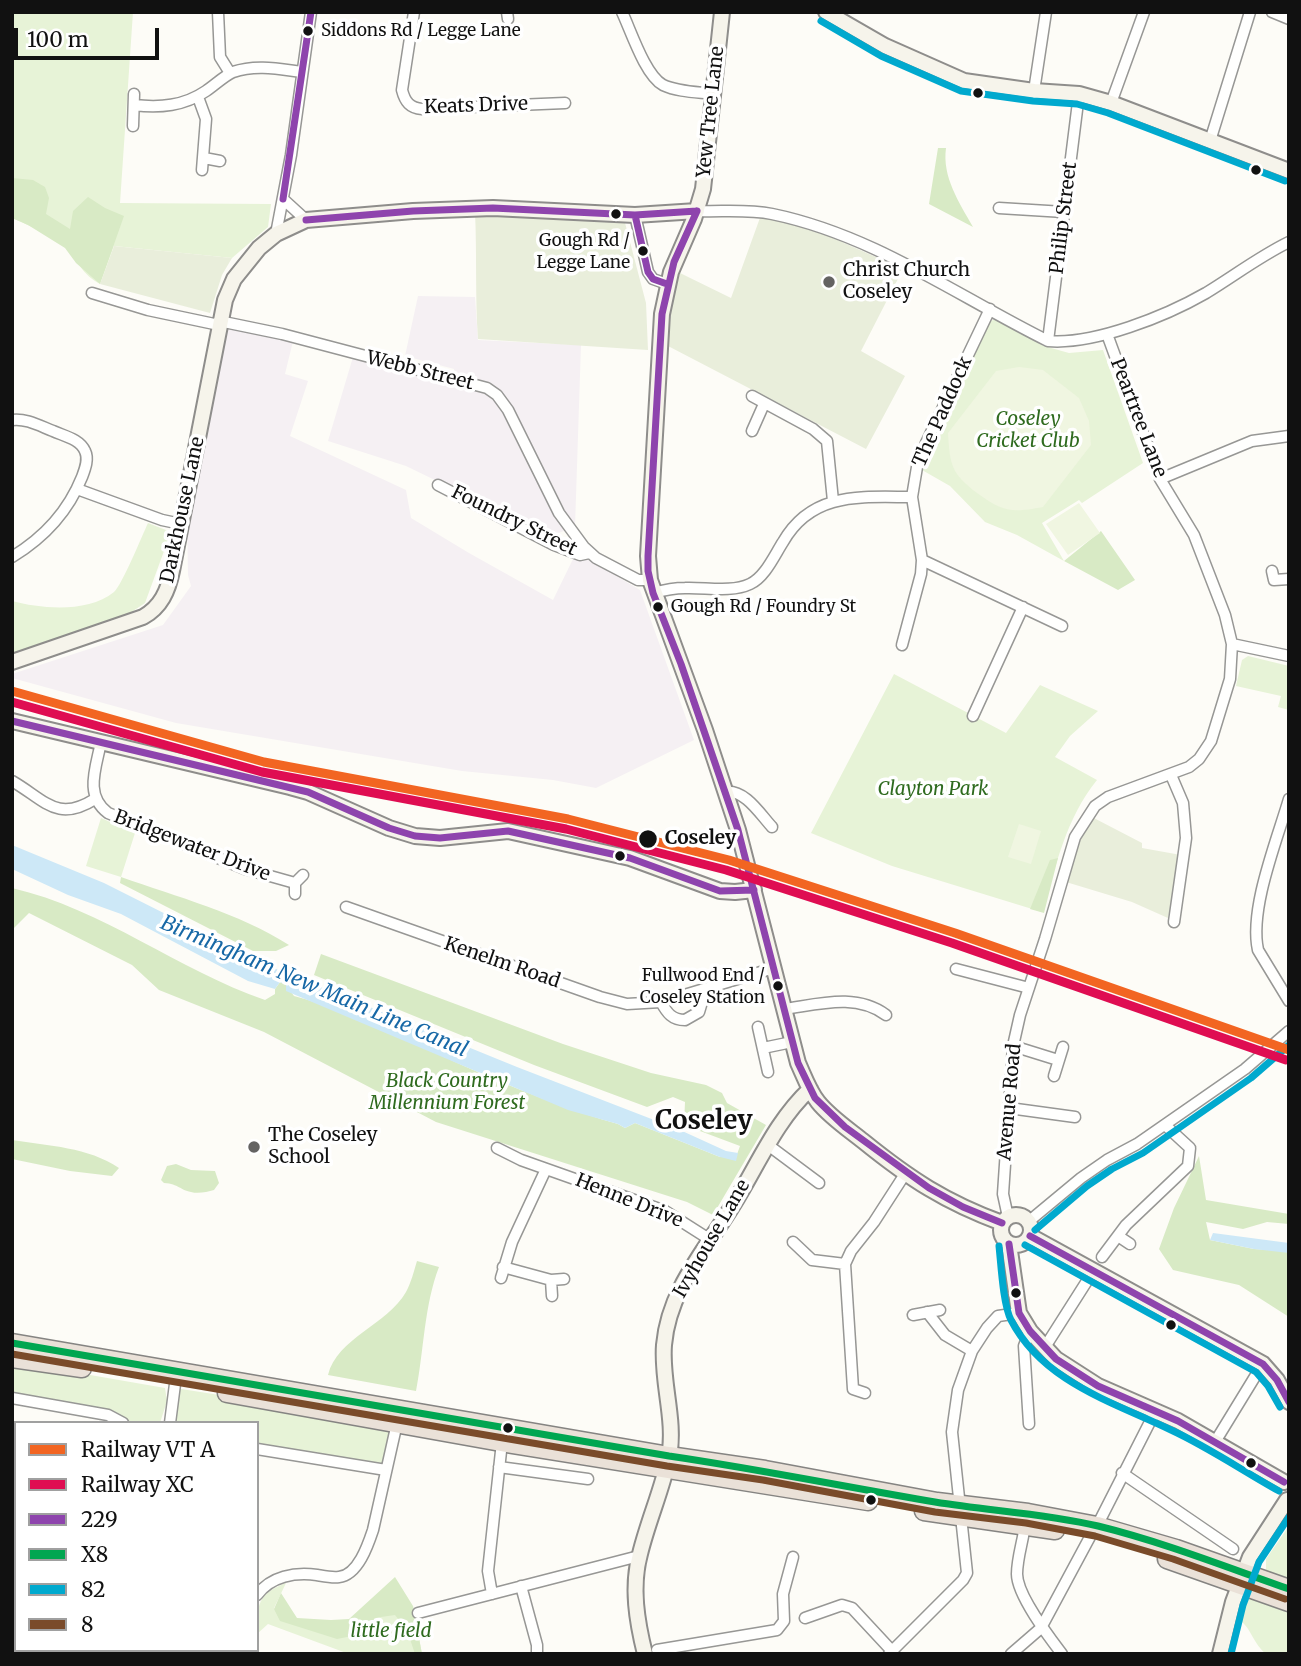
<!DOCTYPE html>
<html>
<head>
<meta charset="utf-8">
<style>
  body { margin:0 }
  #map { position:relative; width:1301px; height:1666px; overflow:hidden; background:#fdfcf7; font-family:Merriweather,serif }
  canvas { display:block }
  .frame { position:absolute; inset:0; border:14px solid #111; pointer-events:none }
  .legend { position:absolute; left:14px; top:1421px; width:245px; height:231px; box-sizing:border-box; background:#fff; border:2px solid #a0a0a0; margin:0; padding:9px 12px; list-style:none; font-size:21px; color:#111 }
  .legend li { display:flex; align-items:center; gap:14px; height:35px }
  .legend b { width:35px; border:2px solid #a0a0a0 }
  .scale { position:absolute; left:14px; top:28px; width:145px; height:32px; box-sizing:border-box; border:4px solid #111; border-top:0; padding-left:9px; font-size:21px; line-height:24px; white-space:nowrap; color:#111; -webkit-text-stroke:5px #fff; paint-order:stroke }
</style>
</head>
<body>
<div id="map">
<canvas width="1301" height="1666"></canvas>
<div class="frame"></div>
<ul class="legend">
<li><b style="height:9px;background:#f26522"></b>Railway VT A</li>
<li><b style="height:9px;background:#df0d52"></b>Railway XC</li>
<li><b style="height:9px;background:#8e44ad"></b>229</li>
<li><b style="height:9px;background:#00a651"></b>X8</li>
<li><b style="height:9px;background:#00a9ce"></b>82</li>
<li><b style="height:9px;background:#7a4b2a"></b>8</li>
</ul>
<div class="scale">100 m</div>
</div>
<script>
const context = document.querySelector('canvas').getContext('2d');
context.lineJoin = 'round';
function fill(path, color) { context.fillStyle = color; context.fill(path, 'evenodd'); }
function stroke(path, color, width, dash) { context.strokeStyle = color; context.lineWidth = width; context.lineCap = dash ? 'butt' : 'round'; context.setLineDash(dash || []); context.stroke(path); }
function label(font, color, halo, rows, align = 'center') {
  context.font = font + ' Merriweather,serif'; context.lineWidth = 7; context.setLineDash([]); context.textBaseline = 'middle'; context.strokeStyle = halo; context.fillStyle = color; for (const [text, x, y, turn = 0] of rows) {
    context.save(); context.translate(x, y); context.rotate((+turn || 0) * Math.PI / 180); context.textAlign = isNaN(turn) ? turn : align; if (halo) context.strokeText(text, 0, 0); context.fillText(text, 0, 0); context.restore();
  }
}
fill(new Path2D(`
  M418,296L475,297L478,340L581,345L575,527L550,536L406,466L328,441L353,357L453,386L454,369L405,356Z
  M221,325L293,341L285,374L308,381L290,436L406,490L411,518L469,553L553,600L573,559L586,558L640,590L694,740L596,788L553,780L462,771L176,723L12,678V674L163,625L191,586L188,575L187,520Z`), '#f5f0f3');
fill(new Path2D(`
  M12,12H133L120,203L271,204L268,227L232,258L114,246L100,284C81,274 79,261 66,248C54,236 28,225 12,218Z
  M996,319L1044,346L1069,353L1103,350L1143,463L1082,503L1079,500L1042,523L1064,561L1017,535L985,522L950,486L922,470L951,397L988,322Z
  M148,523L171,532L145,603L127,615L12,657V601C42,609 88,613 114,592C122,585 142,536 148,523Z
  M1248,656L1289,666V710L1278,707L1281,696L1236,686L1242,660Z
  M894,674L1006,733L1040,685L1098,711L1070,736L1055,757L1097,780C1066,818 1056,866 1042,912L892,866L811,833Z
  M101,818L135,833L121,877L86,866Z
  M27,1364L165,1388L167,1401L160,1423H127L101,1409L12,1392V1369Z
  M175,1388L397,1423L386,1470L257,1449V1423H170Z
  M1289,1526V1583L1266,1575V1559Z
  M286,1583L274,1608L280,1618L343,1635L385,1610H400L413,1606L422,1654H349L268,1624L257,1634C257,1605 257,1594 286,1583Z
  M1240,1595L1289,1613V1654H1266C1249,1639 1253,1625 1231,1615Z`), '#e7f3d7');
fill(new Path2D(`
  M938,148H946C942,177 959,202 973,227L929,204Z
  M12,178L33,180L45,187L49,198L46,214L70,229L73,211L88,197L105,208L124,216L100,284L76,263L65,248L28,225L12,218Z
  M1101,531L1135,580L1118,590L1064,561Z
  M1058,858L1044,913L1030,909L1050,860Z
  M121,877C177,897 239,913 289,945L276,951H253L120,883Z
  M12,888C103,909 178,970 265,1000L275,994V989L280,982L286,985L294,996C328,1004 362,1022 394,1035C468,1067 540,1102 618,1124L625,1128L635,1123L720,1157H736L740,1146L684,1125L685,1102L673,1097L647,1107L534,1065L314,975L321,954L563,1044L651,1073L706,1085L722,1093L727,1103L766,1125L713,1215L687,1202L436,1122L264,1032L159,990L132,965L29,913L12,930Z
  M12,1140C49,1146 88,1147 119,1168L112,1176L70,1171L12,1159Z
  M1199,1156L1206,1200L1289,1214V1224L1267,1222L1243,1229L1206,1222L1210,1240L1254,1249L1289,1251V1317L1239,1285L1173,1270L1159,1249L1174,1208Z
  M176,1164L191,1170L215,1171L219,1183L214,1190C207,1192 198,1194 191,1192C180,1190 179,1184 164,1183L161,1180L167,1166Z
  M417,1261L439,1267C424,1306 424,1350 416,1391L328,1375C337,1338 387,1325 406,1292C411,1283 414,1271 417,1261Z
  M395,1577L413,1606L422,1654H415L407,1630L395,1615L381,1617L366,1624L352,1636L337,1639L280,1621L274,1609L281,1593L297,1618L331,1620L349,1619Z`), '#d8eac5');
fill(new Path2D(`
  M475,212L624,219L646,303L648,350L478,339C475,297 477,255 475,212Z
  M761,215L826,235L903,269L861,351L905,376L866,449L668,346L672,303L680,273L731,298Z
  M114,246L232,258L222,275L210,313L100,284Z
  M1090,816L1142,843V848L1181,855L1168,918L1132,902L1066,882L1079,839Z`), '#e9eedb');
fill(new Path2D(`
  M1019,367L1043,370L1079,398L1089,421L1091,445L1043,507C1011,513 1003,512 977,493C951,473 950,465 948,433L996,371Z
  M1079,503L1100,533L1068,555L1046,524Z
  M1019,824L1041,831L1031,864L1008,857Z`), '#f0f6e1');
fill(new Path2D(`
  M12,845L104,883L269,966L517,1067L680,1130L726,1151L738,1153L736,1161L720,1157L635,1123L625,1128L618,1124L568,1110L286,991V985L280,982L275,989L248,981L121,914L68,895L12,869Z
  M1213,1233L1289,1243V1253L1254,1249L1210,1240Z`), '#cde8f7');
const street = new Path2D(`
  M218,12L220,57L230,73
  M414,12L402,90C405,102 410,108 422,109L565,103
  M507,12L508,19
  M622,12C631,31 645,75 663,85C678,92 697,92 713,94
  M1272,12L1289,19
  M1034,91L1046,12
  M198,97L206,119L202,170
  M1111,103L1144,12
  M134,105C160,108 184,106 206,91C215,85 224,76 233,72C256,64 279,69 302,72
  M133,126L134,94
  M1210,141L1250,12
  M204,158L220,161
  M283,199L306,220
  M999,208L1064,212
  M697,211C722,212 747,209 772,214C874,235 957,296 1048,341C1094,345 1166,316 1206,293C1234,276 1260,256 1289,242
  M635,215L648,272L653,279L667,284
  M276,234L291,155L311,12
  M92,293L148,310L219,325
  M219,321L282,334L487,388L497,395L508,410L559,513L584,547L596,558L638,580H650
  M1048,341L1079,94
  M752,396L813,429L827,441L833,501
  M12,420C26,418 40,426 53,431C64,436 80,439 85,451C89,459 85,469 82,477C68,512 45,537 12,557
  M752,431L764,404
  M1160,479L1252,441L1289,436
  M438,485L554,545L580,555L589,553
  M77,489L162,520L181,524
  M922,560L1062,626
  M1272,571L1274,580L1289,579
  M653,593C664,590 674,588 685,588C705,587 731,593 750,584C765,577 774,556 783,542C812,491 862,497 912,497
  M1232,644L1289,656
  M902,645L921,574L922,560L912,497L917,467L926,443L990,309
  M973,716L1023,607
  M101,742C96,768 84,795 108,813L245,869L295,883
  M1171,775L1183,803L1186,838L1174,922
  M12,781C45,800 57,823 95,799
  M725,792C745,789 760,814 772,827
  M1289,799C1277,840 1249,909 1258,950L1289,1001
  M295,894V883L303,875
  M346,907L600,997L627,1004L661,1002L774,968
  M956,969L1029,988
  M661,1002C667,1013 672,1020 685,1020L699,1012L702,1002L701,990
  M785,1009C820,1004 856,993 886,1015
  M758,1027L768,1072
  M1013,1046L1058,1060
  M763,1048L792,1042
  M1054,1076L1063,1047
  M1009,1108L1075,1117
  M768,1145L819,1183
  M497,1148L521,1160L665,1211L709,1239
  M1008,1217L1003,1194L1013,1046L1020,1015L1045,939L1075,837L1095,806L1108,797L1189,767L1199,759L1211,741L1230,679L1232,644L1225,615L1194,535L1160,479L1107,334
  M1028,1222L1081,1178L1107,1160L1137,1144L1245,1069L1289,1031
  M1118,1236L1130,1244
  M793,1242L812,1260L845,1264
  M1102,1257L1126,1225L1188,1166L1190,1148L1165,1125
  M503,1267L551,1280L564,1279
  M501,1278L512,1242L546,1169
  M551,1280L552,1296
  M927,1312L945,1335L972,1351
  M913,1315L940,1310
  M1045,1347L1087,1281
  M865,1393L853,1389L845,1264L851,1251L874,1222L905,1174
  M12,1398L108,1415L123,1423
  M170,1423L175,1384
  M1029,1424L1024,1346L1030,1331
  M1215,1442L1256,1375
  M257,1449L386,1470
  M499,1467L588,1479
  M1122,1473L1233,1549
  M12,1512H16
  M1025,1525C1023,1541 1017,1558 1017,1574C1017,1595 1049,1637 1062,1654
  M1097,1526L1156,1410
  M521,1586L537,1645V1654
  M492,1594L488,1571L502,1442
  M257,1595C271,1576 295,1572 317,1575C323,1576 332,1578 339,1577C358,1575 368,1545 373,1530L397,1423
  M418,1613L639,1556
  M805,1618L842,1605L852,1608L892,1651
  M657,1650L777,1630L784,1621L783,1594L793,1557
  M226,1651L231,1654
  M889,1654L963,1580L967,1573L952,1432L958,1390L972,1351L987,1328L998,1316L1019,1313
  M1011,1654L1041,1628L1091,1535`);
const secondary = new Path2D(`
  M722,12L703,189L694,219L671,272L662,314L648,556L650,580L705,730L738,830L798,1063C804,1076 809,1091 818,1102C830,1117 848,1129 863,1141C910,1179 945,1202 1002,1223
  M826,12L885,46L964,81L1034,91L1079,94L1111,103L1289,171
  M12,662L143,617C161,607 168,591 172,571L225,300L234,279L259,248L276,234L306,220L413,211L493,208L635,215L697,211
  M12,721L290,787L308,792L389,828L415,836L440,838L508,831L630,858L720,891L735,892L754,890
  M1001 1230a15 15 0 1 1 30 0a15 15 0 1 1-30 0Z
  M1030,1236L1263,1364L1277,1380L1289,1402
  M1009,1244L1019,1313L1030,1331L1056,1359L1098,1386L1178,1421L1284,1482
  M645,1654C637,1622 631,1587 640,1554C648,1521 662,1490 669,1457C676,1420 661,1382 664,1345C669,1286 711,1244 739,1195C761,1158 778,1119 810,1089
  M1220,1654L1233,1602L1250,1557L1287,1500`);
const highway = new Path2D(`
  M12,1343L669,1456L765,1470L937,1502L1028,1513L1097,1526L1176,1549L1289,1589
  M12,1358L82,1368
  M227,1393L512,1444L868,1501
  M924,1511L1055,1530
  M1167,1559L1289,1602`);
stroke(street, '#979795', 13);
stroke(secondary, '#8e8d8b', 18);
stroke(highway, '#858482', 21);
stroke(street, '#fffffe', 10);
stroke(secondary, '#f6f4eb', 14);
stroke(highway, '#eae1d8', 18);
stroke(new Path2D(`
  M283,199L311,12
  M697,211L674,262L662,314L648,556V571L653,593L681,664L738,830L798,1063L815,1098L845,1127L929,1188L963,1207L1002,1223
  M635,215L648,272L653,279L667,284
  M306,220L413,211L493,208L635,215L697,211
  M12,721L308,792L389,828L415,836L440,838L508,831L630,858L720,891L754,890
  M1030,1236L1263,1364L1277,1380L1289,1402
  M1009,1244L1019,1313L1030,1331L1056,1359L1098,1386L1178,1421L1284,1482`), '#8e44ad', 7);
stroke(new Path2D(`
  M12,1343L669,1456C758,1469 846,1487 935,1502C989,1511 1044,1513 1098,1526C1163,1542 1226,1567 1289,1589`), '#00a651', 7);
stroke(new Path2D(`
  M821,21L881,56L961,91L1033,101L1077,104L1108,113L1285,181
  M1035,1230L1087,1186L1112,1169L1143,1153L1251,1078L1289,1045
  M1025,1245L1256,1372L1268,1386L1280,1407
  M999,1246C1001,1264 1003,1305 1011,1320C1043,1382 1113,1402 1171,1430C1208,1447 1243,1471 1279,1491
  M1231,1654L1243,1605L1259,1562L1289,1517`), '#00a9ce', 7);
stroke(new Path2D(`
  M12,1354L667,1466L763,1480L935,1512L1026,1523L1095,1536L1173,1559L1285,1599`), '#7a4b2a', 7);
stroke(new Path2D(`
  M12,691L264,762L568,819L729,860L955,933L1289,1050`), '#f26522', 9);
stroke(new Path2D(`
  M12,702L262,772L566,829L726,870L952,943L1286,1060`), '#df0d52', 9);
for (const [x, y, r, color] of [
  [308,31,6,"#111"],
  [978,93,6,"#111"],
  [1256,170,6,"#111"],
  [616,214,6,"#111"],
  [643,251,6,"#111"],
  [829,282,7,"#646362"],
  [658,607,6,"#111"],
  [648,839,10,"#111"],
  [620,856,6,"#111"],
  [778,986,6,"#111"],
  [254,1147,7,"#646362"],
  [1016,1293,6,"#111"],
  [1171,1325,6,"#111"],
  [508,1428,6,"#111"],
  [1251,1463,6,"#111"],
  [871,1500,6,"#111"]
]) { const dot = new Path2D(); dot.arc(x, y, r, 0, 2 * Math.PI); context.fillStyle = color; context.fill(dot); stroke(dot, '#fff', 2.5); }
label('17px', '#111', '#fff', [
  ["Siddons Rd / Legge Lane",321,31],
  ["Gough Rd /",630,241,"right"],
  ["Legge Lane",630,263,"right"],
  ["Gough Rd / Foundry St",671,607],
  ["Fullwood End /",765,976,"right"],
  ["Coseley Station",765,998,"right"]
], 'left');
label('19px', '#111', '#fff', [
  ["Keats Drive",476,106,-2],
  ["Yew Tree Lane",711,112,-84],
  ["Philip Street",1064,218,-83],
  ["Webb Street",420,371,14],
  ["The Paddock",943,412,-66],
  ["Peartree Lane",1138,418,69],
  ["Darkhouse Lane",183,510,-78],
  ["Foundry Street",514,521,26],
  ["Bridgewater Drive",192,846,21],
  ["Kenelm Road",502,963,19],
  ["Avenue Road",1010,1102,-85],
  ["Henne Drive",629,1201,22],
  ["Ivyhouse Lane",712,1239,-60]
]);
label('19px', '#111', '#fff', [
  ["Christ Church",843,271],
  ["Coseley",843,293],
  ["The Coseley",268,1136],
  ["School",268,1158]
], 'left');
label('italic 19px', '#2f6b1f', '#fff', [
  ["Coseley",1028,420],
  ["Cricket Club",1028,442],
  ["Clayton Park",933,790],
  ["Black Country",447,1082],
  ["Millennium Forest",447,1104],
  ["little field",391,1632]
]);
label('bold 19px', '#111', '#fff', [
  ["Coseley",665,839]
], 'left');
label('italic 21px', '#1768a6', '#fff', [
  ["Birmingham New Main Line Canal",314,987,23]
]);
label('bold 26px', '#111', '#fff', [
  ["Coseley",704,1122]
]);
</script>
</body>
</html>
